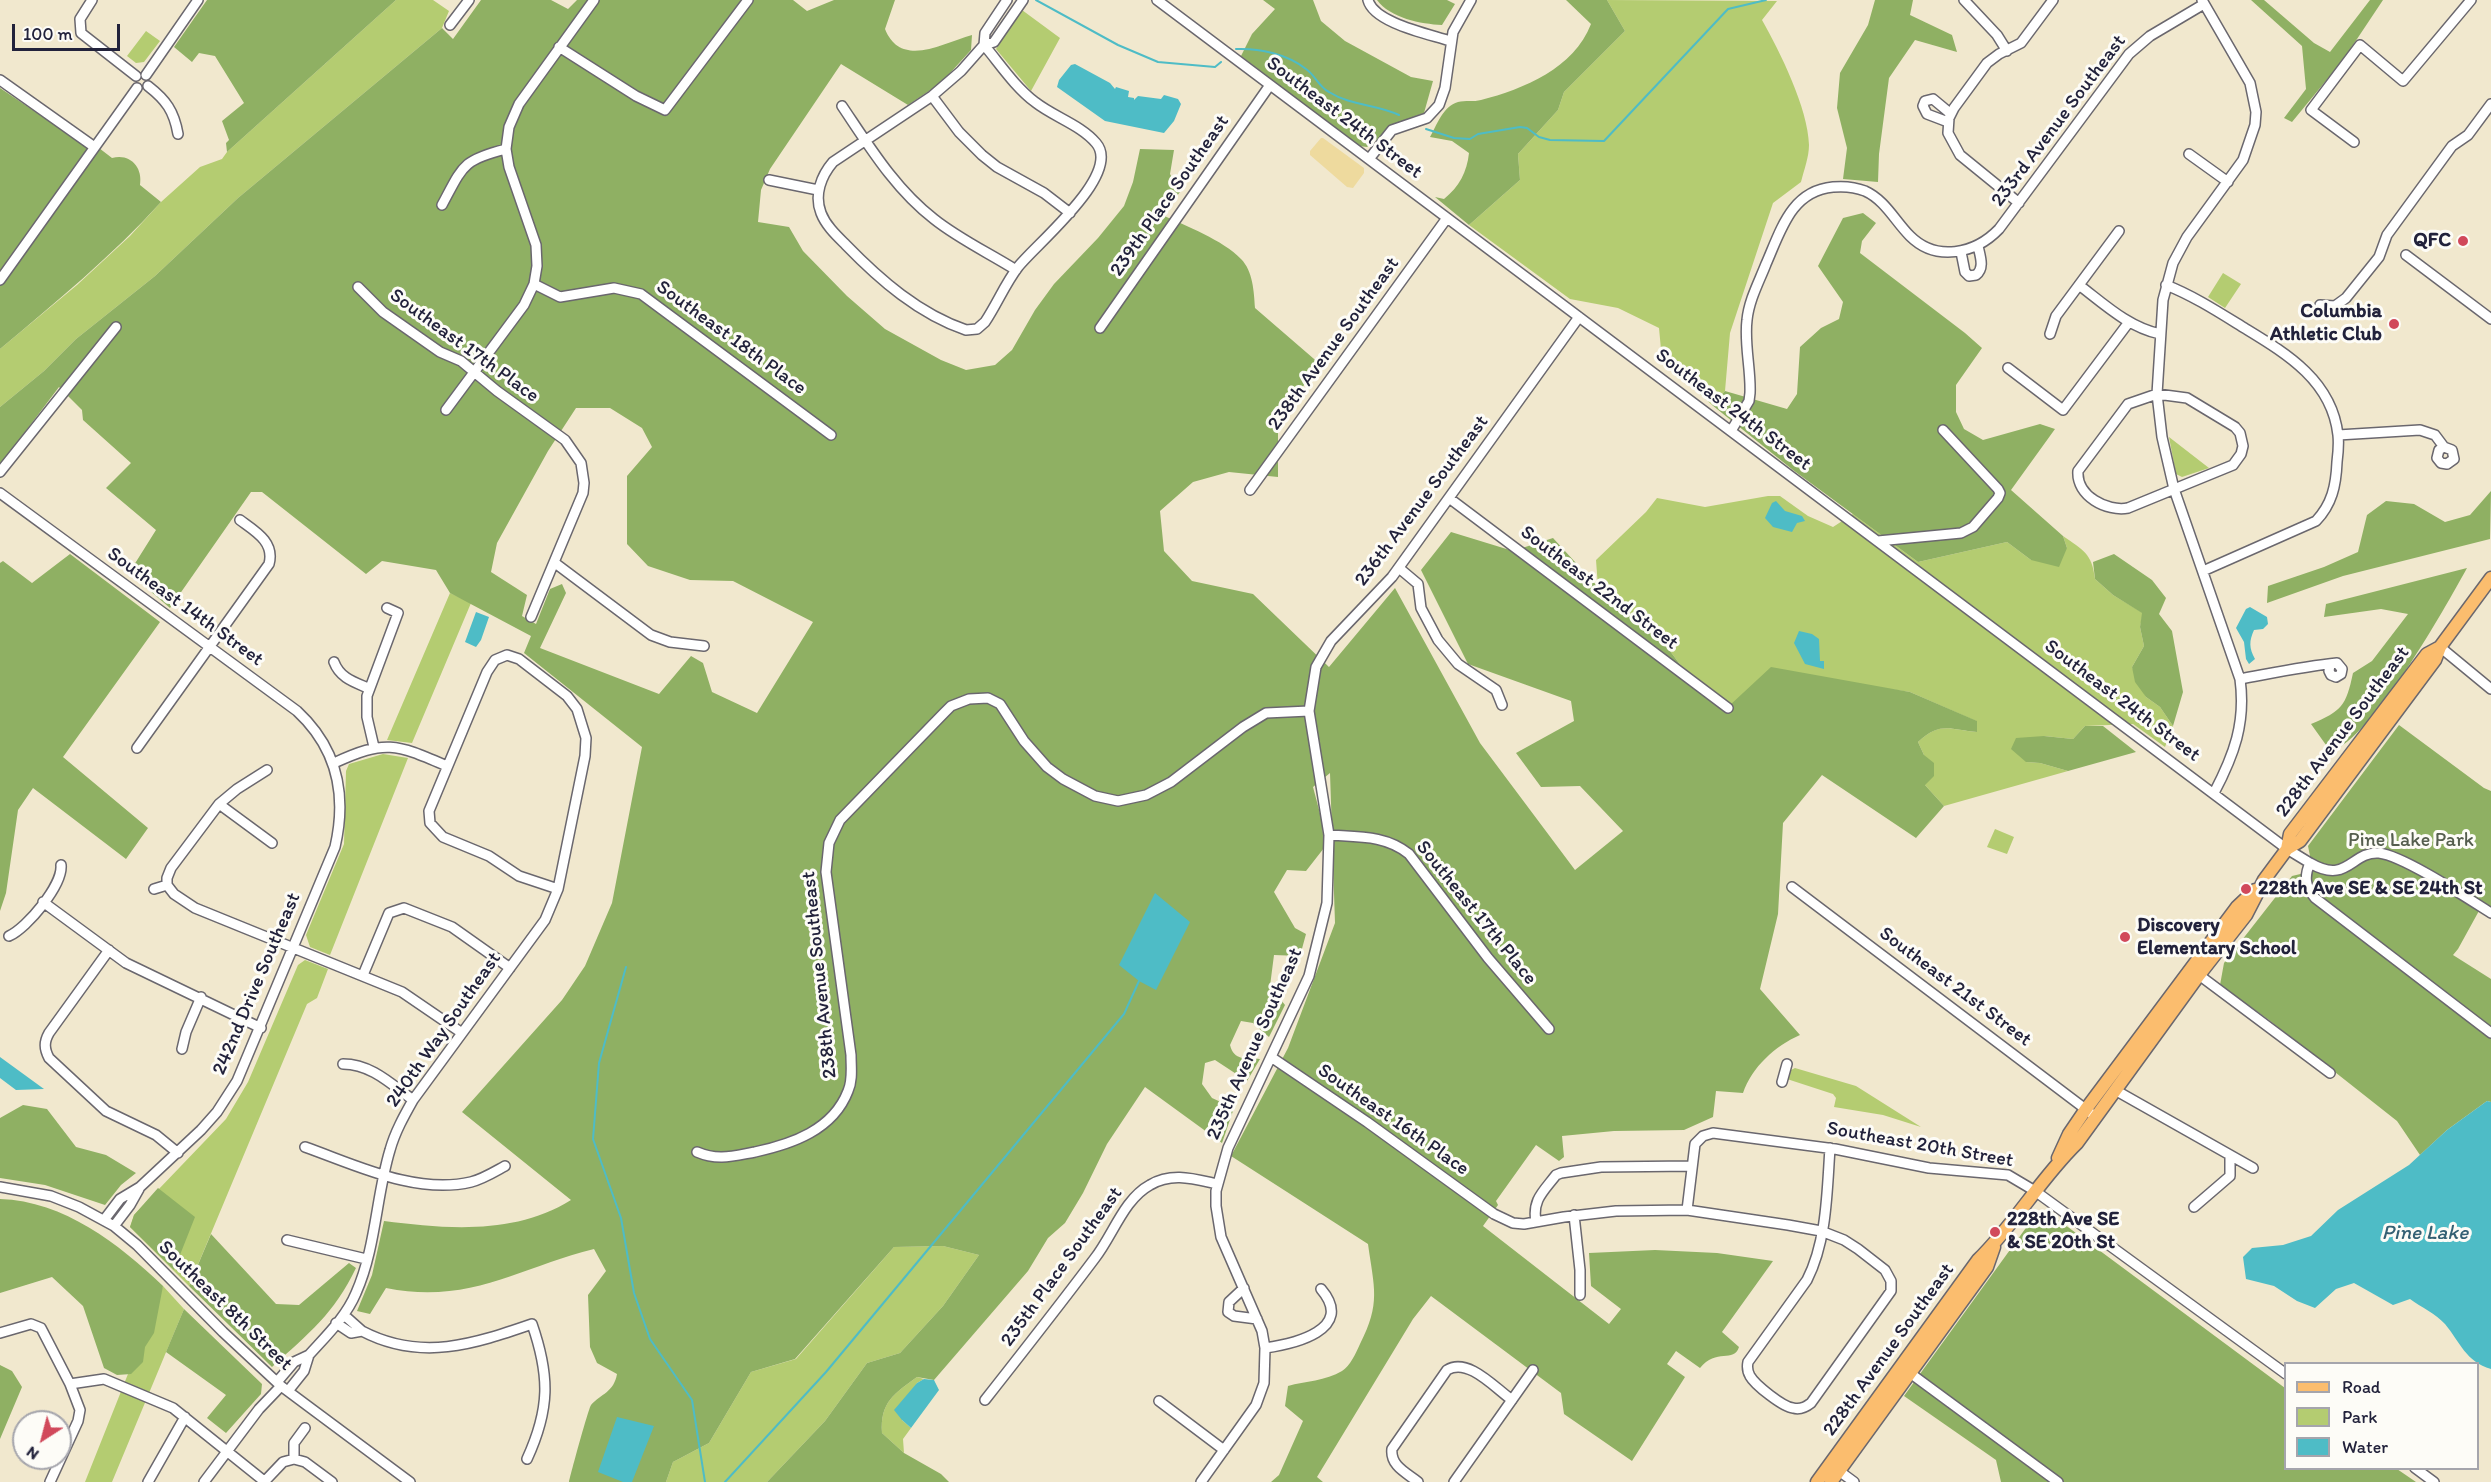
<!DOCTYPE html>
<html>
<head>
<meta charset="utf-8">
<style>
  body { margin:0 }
  #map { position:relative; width:2491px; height:1482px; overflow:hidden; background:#f1e8ce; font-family:Itim,sans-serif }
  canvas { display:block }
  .legend { position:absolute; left:2284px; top:1362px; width:195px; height:108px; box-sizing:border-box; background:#fdfcf7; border:2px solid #a5a5ac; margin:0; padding:8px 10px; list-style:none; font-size:18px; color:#22223b }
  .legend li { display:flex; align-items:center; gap:12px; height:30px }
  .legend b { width:30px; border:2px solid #a5a5ac }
  .north { position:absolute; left:12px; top:1410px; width:60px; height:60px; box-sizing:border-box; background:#fdfcf7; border:2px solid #a5a5ac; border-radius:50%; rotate:216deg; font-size:16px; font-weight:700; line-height:24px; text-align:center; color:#22223b }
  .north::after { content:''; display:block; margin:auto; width:21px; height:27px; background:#d1495b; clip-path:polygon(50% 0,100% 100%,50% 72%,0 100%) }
  .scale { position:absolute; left:12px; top:24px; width:108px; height:27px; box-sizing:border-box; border:3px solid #22223b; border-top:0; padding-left:8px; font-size:18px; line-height:21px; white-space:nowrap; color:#22223b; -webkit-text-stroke:4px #fdfcf7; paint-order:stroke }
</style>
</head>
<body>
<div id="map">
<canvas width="2491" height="1482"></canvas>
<ul class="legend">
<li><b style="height:8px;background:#fbbd6e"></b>Road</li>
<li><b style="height:16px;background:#b4cc71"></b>Park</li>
<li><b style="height:16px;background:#4ebcc6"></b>Water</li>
</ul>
<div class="north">N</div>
<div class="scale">100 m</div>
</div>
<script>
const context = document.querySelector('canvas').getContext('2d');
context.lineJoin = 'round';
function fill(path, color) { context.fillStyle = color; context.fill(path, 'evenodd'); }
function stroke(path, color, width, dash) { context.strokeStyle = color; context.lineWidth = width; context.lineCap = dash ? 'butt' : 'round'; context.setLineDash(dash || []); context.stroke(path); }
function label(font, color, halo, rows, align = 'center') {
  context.font = font + ' Itim,sans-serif'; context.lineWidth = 6; context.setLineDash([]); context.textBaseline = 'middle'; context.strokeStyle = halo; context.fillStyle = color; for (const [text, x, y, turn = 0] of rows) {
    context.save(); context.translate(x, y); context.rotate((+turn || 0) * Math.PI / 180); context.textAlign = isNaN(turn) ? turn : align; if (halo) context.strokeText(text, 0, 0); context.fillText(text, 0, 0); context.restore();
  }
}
fill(new Path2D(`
  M396,0H433L449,11L442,28L238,198L155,276L76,339L44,371L0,407V349L77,285L130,236L161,202L200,167L222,159L227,152Z
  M1607,0L1777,1L1762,20C1780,52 1808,108 1809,145C1809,157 1804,170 1801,182L1773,203L1730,333L1725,391L1712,405L1662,360L1659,328L1618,308L1570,299L1469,225L1520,180L1518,154L1558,110L1564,92L1625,31Z
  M1022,10L1060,38L1031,91L996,49Z
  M146,31L160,41L144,62L136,63L127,56Z
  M2223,273L2241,284L2225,308L2208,297Z
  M2169,437L2209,468L2182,477L2176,474Z
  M1768,496H1780L1808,516L1833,527L1853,514L1918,562L2007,542L2031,560L2067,548L2063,536C2083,550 2092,553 2095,579L2113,595L2143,613L2140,627L2144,646L2132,667L2146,697L2160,707L2173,726L2165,747L2133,724L2085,726L2073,739L2044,736L2026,762L2040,763L2068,771L1944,806L1925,785L1924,755L1918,742C1941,721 1949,730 1977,732L1976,721L1910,692L1868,686L1730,706L1696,686L1647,620L1621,612L1598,587L1596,560L1646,512L1657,498L1705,507Z
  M450,593L471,603L412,743L387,740Z
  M383,754L408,758L330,955L310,947L306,935L344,844L346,771L349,764Z
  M1995,829L2014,837L2007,854L1987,847Z
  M305,960L328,969L317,998L307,1004L189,1286L130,1227L134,1215L226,1119L248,1082L298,965Z
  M1795,1068L1856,1086L1921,1127L1883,1115L1834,1107L1836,1098L1833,1094L1787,1079L1789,1071Z
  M943,1246L979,1255L943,1306L900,1353L867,1363L825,1421L767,1482H666L673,1462L709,1443L751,1372L796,1359L894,1247Z
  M163,1286L184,1309L112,1482H85Z
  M917,1377L924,1379L917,1383L902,1420L911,1428L903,1439L904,1453L882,1433C880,1402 894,1394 917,1377Z`), '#b4cc71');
fill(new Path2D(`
  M207,0H396L227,152L226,143L229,140L222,121L244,103L215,56L199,53L192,62L174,47Z
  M481,0H551L568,9L577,0H793L807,11L834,0H895L885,29C901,69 943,43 972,35L971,50L941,83L908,105L841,64L770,169L761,190L758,222L789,227L803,251L847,296L885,329L941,360L966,370L995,365L1012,350L1035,310L1054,284L1098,238L1124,206L1133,182L1140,149L1174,150L1170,174L1180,192L1162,215C1186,226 1223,240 1241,259C1253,271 1254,292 1255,308L1321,365L1278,416V477L1229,472L1193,482L1160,511L1164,551L1192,581L1253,594L1329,667L1395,588L1480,743L1575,870L1623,831L1580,786L1541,787L1516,753L1574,721L1571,701L1468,664L1421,570L1451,532L1513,551L1553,538L1621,612L1647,620L1696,686L1729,706L1771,667L1910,692L1977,721V732C1950,730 1941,721 1918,742L1924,755L1934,763V776L1925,785L1944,806L1916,838L1822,775L1783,823L1778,914L1760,989L1800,1035C1775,1046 1752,1067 1743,1093L1716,1091L1713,1117L1684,1130L1614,1131L1562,1136L1564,1157L1559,1161L1536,1145L1496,1201L1498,1205L1483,1226L1609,1324L1621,1309L1591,1286L1589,1253L1655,1250L1717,1253L1773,1261L1722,1332L1739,1347C1734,1363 1716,1348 1700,1368L1676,1351L1667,1364L1685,1377L1632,1461L1564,1414L1561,1393L1431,1296L1413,1319L1317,1477L1323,1482H1271L1279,1475L1303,1421L1285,1406L1288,1386C1305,1381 1326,1381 1342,1371C1350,1366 1356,1353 1360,1344C1381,1303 1374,1288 1368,1244L1231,1156L1288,1048L1335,923L1330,773L1313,787L1322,821L1324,848L1306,871L1287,870L1274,892L1295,928L1306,934L1300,956L1274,955L1270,986L1285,1005L1269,1037L1253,1023L1241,1021L1230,1045C1234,1061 1246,1058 1260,1059L1247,1081L1215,1060L1205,1063L1202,1084L1212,1098L1234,1108L1222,1143L1145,1087L1107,1144L1083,1193L1065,1223L1048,1238L1028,1271L934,1380L917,1377C894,1394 880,1402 882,1433L904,1453L941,1474L949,1482H767L825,1421L867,1363L900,1353L943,1306L979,1255L943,1246L894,1247L795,1359L751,1372L709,1443L673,1462L666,1482H569C571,1473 588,1410 591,1405C601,1394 614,1392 617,1374L597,1363L590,1347L588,1295L606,1271L594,1249C518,1268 469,1305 386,1288L370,1314L357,1311L372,1275L384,1221C447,1229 515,1235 571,1200L462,1112L562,1000L585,966L612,903L642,747L524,653L531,636L450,593L436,570L382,561L366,574L262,492H251L170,608L129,573L156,530L106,488L131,463L83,420L82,410L59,387L0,465V407L44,371L76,339L155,276L238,198L442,28L453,39ZM576,408H610L642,428L652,447L627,476V544L648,566L690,580L733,581L813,622L757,713L712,692L703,663L691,656L659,694L540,648L566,593L562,584L550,589L536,624L522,616L527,595L491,572L497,543L548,451Z
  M1263,0H1313L1321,21L1345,41L1411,77L1433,81L1424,113L1399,122L1367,147L1359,146L1241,56L1252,34L1275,9Z
  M1377,0H1447L1455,4L1442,25C1421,24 1390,18 1377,0Z
  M1566,0H1607L1625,31L1564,92L1558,110L1518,154L1520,180L1469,225L1435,197L1444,199C1459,187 1467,172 1469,153L1452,141L1430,137C1437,125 1443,106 1458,102C1465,100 1474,102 1481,100C1524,89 1574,68 1591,24Z
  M1875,0H1913L1910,15L1952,35L1957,52L1915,40L1889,78L1879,154L1878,182L1843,179L1847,148L1837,108L1840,73L1868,25Z
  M2251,0H2264L2314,43L2330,52L2370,0H2383L2343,60L2292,122L2284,118L2306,89L2302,46Z
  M0,88L83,144L99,148L112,158C130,153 143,167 140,185L161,202C112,256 56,302 0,349Z
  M1863,213L1876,223L1862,241L1860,253L1965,333L1982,348L1956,385V412L1964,429L1983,440L2040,424L2055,429L2011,490L2063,536L2067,548L2059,567L2031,560L2007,542L1918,562L1793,470L1712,405L1725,391L1787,409L1797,394L1800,347L1821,328L1839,319L1843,302L1818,266L1843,218Z
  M2491,491L2490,539L2343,576L2267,603L2268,586L2324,567L2358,552L2367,515L2386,501L2414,504L2445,522L2470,515Z
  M70,554L160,622L63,757L148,828L126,859L33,788L18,810L6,893L0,911V563L3,561L32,583Z
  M2114,554L2152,580L2166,598L2159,614L2172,631L2183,692L2173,726L2160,707L2146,697L2135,682L2132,667L2144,646L2140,627L2142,613L2113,595L2095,579L2093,562Z
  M2467,568C2444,610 2373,736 2331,752L2311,724C2342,711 2346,706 2353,673L2372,661L2408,614L2381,609L2324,617L2326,604Z
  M2399,725L2484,788L2491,791V909H2480L2458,949L2453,955L2491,979V1102L2487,1101L2447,1130L2420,1155L2397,1121L2269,1020L2220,985L2224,963L2292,876L2313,871L2308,846Z
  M2085,726H2103L2136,752L2068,771L2040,763L2026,762L2011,749L2016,738L2044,736L2073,739Z
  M23,1105L47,1109L76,1147L106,1155L136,1173L121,1185L105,1205L45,1185L0,1178V1118Z
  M158,1188L195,1217L174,1270L130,1227L134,1215Z
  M0,1199C64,1201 119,1244 163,1286L154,1333L145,1347L143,1362L131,1374L117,1375L104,1368L83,1306L52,1277L0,1293Z
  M2041,1211L2049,1213L2285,1388L2286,1468L2397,1469L2416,1482H2001L1996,1460L1904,1396L2036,1214Z
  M211,1234L276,1304L299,1305L349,1263L356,1268C334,1314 309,1333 272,1367L189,1286Z
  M184,1309L262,1384L261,1394L226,1433L207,1418L226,1395L166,1352Z
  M0,1365L12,1371L22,1387L0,1439Z`), '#8fb063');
fill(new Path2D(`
  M1321,138H1323L1364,168V173L1353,188L1347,187L1310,155V151Z`), '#eeda9e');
fill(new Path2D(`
  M1075,64L1110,83L1115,89L1116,87L1129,91L1128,97L1134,98V100L1138,96L1161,99L1164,95L1178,99L1181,104L1174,121L1164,133L1105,121L1057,87L1059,80L1071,65Z
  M1776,501L1785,511L1802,516L1805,521L1797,523L1792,532L1773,527L1765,518L1772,503Z
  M2250,607L2267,617L2268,624L2263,629L2254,630C2249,641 2249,648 2255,659L2249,664L2246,659L2244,642L2236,628L2246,609Z
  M476,612L489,617L481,640L476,647L465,642Z
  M1799,631L1812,634L1819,639L1820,661H1824V669L1805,664L1794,643Z
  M1155,893L1190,922L1156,990L1139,981L1119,965Z
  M0,1057L44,1089L16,1090L0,1078Z
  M2487,1101L2491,1102V1369C2466,1362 2460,1342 2445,1324C2436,1314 2421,1307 2410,1299L2393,1305L2354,1283L2336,1289L2315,1308L2297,1301L2274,1286L2246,1279L2243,1257L2252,1248L2283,1245L2311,1236L2338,1210L2409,1165L2447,1130Z
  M924,1379L934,1380L939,1390L911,1428L902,1420L894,1410L917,1383Z
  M617,1417L654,1426L632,1482H623L598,1472Z`), '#4ebcc6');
stroke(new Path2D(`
  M1036,0L1118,45L1158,62L1215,67L1221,62
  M1236,49C1259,48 1287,54 1306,69C1315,75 1319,87 1329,92C1351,106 1376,104 1399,115
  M1426,129L1454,138L1470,139L1478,134L1520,127L1527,128L1539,137L1550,140L1604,141L1728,9L1766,0
  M626,967L599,1063L593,1139L621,1218L634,1293L650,1339L692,1400L705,1482
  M725,1482L826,1372L1124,1014L1139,981`), '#4ebcc6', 2);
const minor = new Path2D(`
  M92,0L80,19L81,33L136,76
  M1157,0L2287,849L2310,863C2304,876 2305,887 2315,898L2491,1033
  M1368,0C1374,23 1429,34 1450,41
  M1964,0L1997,35L2007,51
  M2202,0L2250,83L2256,112L2255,125L2243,160L2187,237L2173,263L2163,300L2157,394L2162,437L2174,489L2240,679C2246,723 2234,755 2214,793
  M450,25L469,0
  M984,45C1000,64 1015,87 1035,102C1054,117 1081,125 1096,143C1123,174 1035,245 1018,267C1005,284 997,304 985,322L977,329L966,330C919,314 880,280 846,245C837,236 826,226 821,213C814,195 821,176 833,162L932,96L961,71L984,45L985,33L1007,0
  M984,45L994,42L1023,0
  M559,47L636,96L665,110L748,0
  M146,75L198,0
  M0,80L93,146
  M148,86C166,100 174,111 178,134
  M932,96L959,132L982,155L997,167L1044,193L1070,213
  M842,106C869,146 895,189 934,219C959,239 989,253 1016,270
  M1948,122L1927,114L1923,106L1925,101L1933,99L1951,114
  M2354,142L2311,110L2360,45L2403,81L2471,0
  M2189,154L2228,182
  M1369,159L1392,130L1427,118L1439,105L1445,88L1453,32L1471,0
  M769,180L818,190
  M2019,203L1960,155L1948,133L1949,118L1954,108L1987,63L1999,54L2021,43L2053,0
  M442,205C463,166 462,160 506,149
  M1961,252L1965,272L1969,276L1976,275C1985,268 1980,256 1978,246
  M2406,255L2491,319
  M0,280L137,88
  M534,284L560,297L614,288L641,294L831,435
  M2079,285C2104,304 2128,327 2160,334
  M2166,285C2194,296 2220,313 2246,329C2287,354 2332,381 2338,435C2339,444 2338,454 2337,462C2336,486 2332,504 2316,521L2203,571
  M358,287L383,312L440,352L461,361L497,391L565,440L581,463L584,483L583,493L531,617
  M2320,305L2335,306L2346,298L2379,257L2387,235L2452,146L2468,135L2491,104
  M1100,328L1270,85
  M2050,334L2056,316L2119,231
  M2008,368L2063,410L2129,322
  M2157,394L2187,398L2235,427L2240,433L2243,446L2241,454L2233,465L2128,508C2107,512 2076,496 2078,471L2128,404Z
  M446,410L524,305L534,284L537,266L536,245L509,167L506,149L509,127L519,104L594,0
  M1731,431L1749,401L1750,393C1751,369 1744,344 1747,320C1749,300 1759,282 1766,264C1781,230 1791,191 1833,187C1844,186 1855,187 1865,191C1885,200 1895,221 1910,236C1936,262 1975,254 1999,229L2129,54L2150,36L2204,4
  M2338,435L2420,430L2435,435L2444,447L2452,450L2454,459L2447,464L2441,463L2437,458L2439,450L2444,447
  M0,472L116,327
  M1250,490L1447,218
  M0,493L297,711C337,748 347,795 335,847L237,1081L217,1112L201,1130L140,1187L120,1199L104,1220
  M1449,498L1728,708
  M1878,541L1961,533L1973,527L1998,498L2000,493L1998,489L1943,430
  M555,563L651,635L670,642L704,646
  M1399,568L1418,584L1421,608L1438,640L1458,664L1496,690L1502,705
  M2440,647L2491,689
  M334,662C340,678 354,682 368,688
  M2240,679C2273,673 2306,666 2337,663L2342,669L2341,674L2336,677L2331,675L2329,671L2330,665
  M374,747L367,717V696L398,613L387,608
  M137,748L269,564C275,542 255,531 240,520
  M334,763C386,739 396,744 447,766
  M219,804L272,843
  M1329,835C1358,837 1386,835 1409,854L1488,958L1549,1029
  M2310,863C2348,885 2351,851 2379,853C2404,856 2467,898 2491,913
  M167,885L174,894L195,908L402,992L462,1033
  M1792,887L2096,1117
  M154,889L167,885V878L171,868L219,804L237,789L267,770
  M43,902L126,963L261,1028
  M9,936C27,928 63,885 61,865
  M109,950L49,1033C44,1042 44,1048 49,1058L106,1111L156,1135L178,1153
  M363,975L389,913L404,908L452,927L510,968
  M2199,975L2330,1073
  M182,1049L186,1032L201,997
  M1271,1057L1367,1122L1494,1214L1513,1223L1524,1224L1564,1217L1616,1211L1687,1210L1788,1225L1821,1231L1844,1240L1858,1249L1885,1270L1891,1281V1291L1811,1403C1806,1407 1800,1410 1793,1408C1783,1407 1755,1385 1750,1376C1747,1371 1747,1367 1748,1362L1807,1280C1827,1241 1827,1191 1830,1148
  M343,1064C371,1064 391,1084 413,1100
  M1782,1082L1787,1064
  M2115,1090L2253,1168
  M305,1147C356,1165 416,1195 471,1182C483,1179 494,1172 505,1166
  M697,1152C718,1161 733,1156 755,1152C792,1144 833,1130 848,1091C853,1080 851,1067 851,1055L826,872L829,843L840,820L944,713L951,706L969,699L988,698L1000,704L1024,741L1047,767L1063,779L1095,796L1118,801L1146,795L1171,782L1243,727L1266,713L1309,711
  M0,1187L51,1196L79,1207L114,1226L137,1245L223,1332L281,1386L410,1482
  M2194,1207L2230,1176V1155
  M1687,1210L1695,1144L1703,1136L1713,1133L1835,1149L1929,1168L2008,1175L2035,1191L2286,1374
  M1574,1215L1580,1270V1295
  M1536,1222C1532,1200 1543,1192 1556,1175L1561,1173L1601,1167L1692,1166
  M114,1226L130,1205L139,1189
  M287,1240L366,1259
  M1244,1288L1229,1302L1228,1312L1234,1316L1257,1319
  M336,1323L351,1333L362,1331L344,1315
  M362,1331C421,1362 474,1344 532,1324C550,1376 550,1409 527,1459
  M0,1333L31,1324L41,1328L70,1384L80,1410L78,1421L50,1482
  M1265,1348C1293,1344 1356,1330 1321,1289
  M309,1355C326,1336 346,1317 356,1293C376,1248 376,1196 390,1150C395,1132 404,1116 413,1100L545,920L558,889L585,756L586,738L577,709L567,696L519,659L507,655L495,660L487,672L429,811L430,823L443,837L489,856L519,876L558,889
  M1910,1373L2058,1482
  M277,1382L294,1362L309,1355L304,1371L288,1391
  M70,1384L104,1379L173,1408L264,1481
  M985,1400C1022,1353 1059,1306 1095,1258C1113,1235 1124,1199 1150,1185C1172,1172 1194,1179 1217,1184
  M1159,1401L1224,1450
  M294,1459L305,1462L332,1482
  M2415,1468L2434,1482
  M1839,1471L1854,1482
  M148,1482L185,1417
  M204,1482L259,1409L281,1386
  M264,1482L283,1462L294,1459V1443L305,1428
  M1201,1482L1256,1405L1264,1383L1265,1348L1262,1331L1221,1237L1216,1206V1191L1228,1148L1309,976L1327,903L1329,835L1309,711L1316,667L1331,641L1392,577L1579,317
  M1418,1482C1407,1473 1390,1466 1392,1449L1447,1370C1468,1357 1495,1388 1512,1400
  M1454,1482L1533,1370`);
const major = new Path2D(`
  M2287,849L2300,841L2435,660L2440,647L2491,578
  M2058,1158L2069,1134L2086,1109L2237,907L2255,890
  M1817,1482L1978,1260C2015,1224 2040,1179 2077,1143L2199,975L2246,915L2264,880L2287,849L2290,834L2427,654L2440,647
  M1831,1482L1987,1267L1994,1247`);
stroke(minor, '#6a676e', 12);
stroke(major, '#6a676e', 15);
stroke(minor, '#fff', 9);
stroke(major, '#fbbd6e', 12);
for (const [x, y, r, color] of [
  [2463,241,6,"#d1495b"],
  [2394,324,6,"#d1495b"],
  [2246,889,6,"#d1495b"],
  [2125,937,6,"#d1495b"],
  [1995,1232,6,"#d1495b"]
]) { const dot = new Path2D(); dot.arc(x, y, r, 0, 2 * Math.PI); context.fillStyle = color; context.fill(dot); stroke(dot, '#fdfcf7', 2); }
label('20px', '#22223b', '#fdfcf7', [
  ["Southeast 24th Street",1344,118,37],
  ["233rd Avenue Southeast",2059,121,-53],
  ["239th Place Southeast",1170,196,-55],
  ["Southeast 18th Place",731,338,36],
  ["238th Avenue Southeast",1334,344,-54],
  ["Southeast 17th Place",464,346,36],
  ["Southeast 24th Street",1733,410,37],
  ["236th Avenue Southeast",1422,501,-53],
  ["Southeast 22nd Street",1599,588,37],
  ["Southeast 14th Street",185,607,36],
  ["Southeast 24th Street",2122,701,37],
  ["228th Avenue Southeast",2343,732,-53],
  ["Southeast 17th Place",1476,913,51],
  ["238th Avenue Southeast",820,975,-96],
  ["242nd Drive Southeast",257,984,-67],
  ["Southeast 21st Street",1955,987,37],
  ["240th Way Southeast",444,1030,-55],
  ["235th Avenue Southeast",1255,1044,-66],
  ["Southeast 16th Place",1393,1120,35],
  ["Southeast 20th Street",1920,1145,10],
  ["235th Place Southeast",1062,1267,-54],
  ["Southeast 8th Street",225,1306,44],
  ["228th Avenue Southeast",1889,1350,-54]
]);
label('bold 20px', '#22223b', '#fdfcf7', [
  ["QFC",2451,241,"right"],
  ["Columbia",2382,312,"right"],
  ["Athletic Club",2382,335,"right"],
  ["228th Ave SE & SE 24th St",2258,889],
  ["Discovery",2137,926],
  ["Elementary School",2137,949],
  ["228th Ave SE",2007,1220],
  ["& SE 20th St",2007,1243]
], 'left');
label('20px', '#555e4e', '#fdfcf7', [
  ["Pine Lake Park",2411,841]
]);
label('italic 21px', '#346073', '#fdfcf7', [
  ["Pine Lake",2425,1234]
]);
</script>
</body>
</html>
